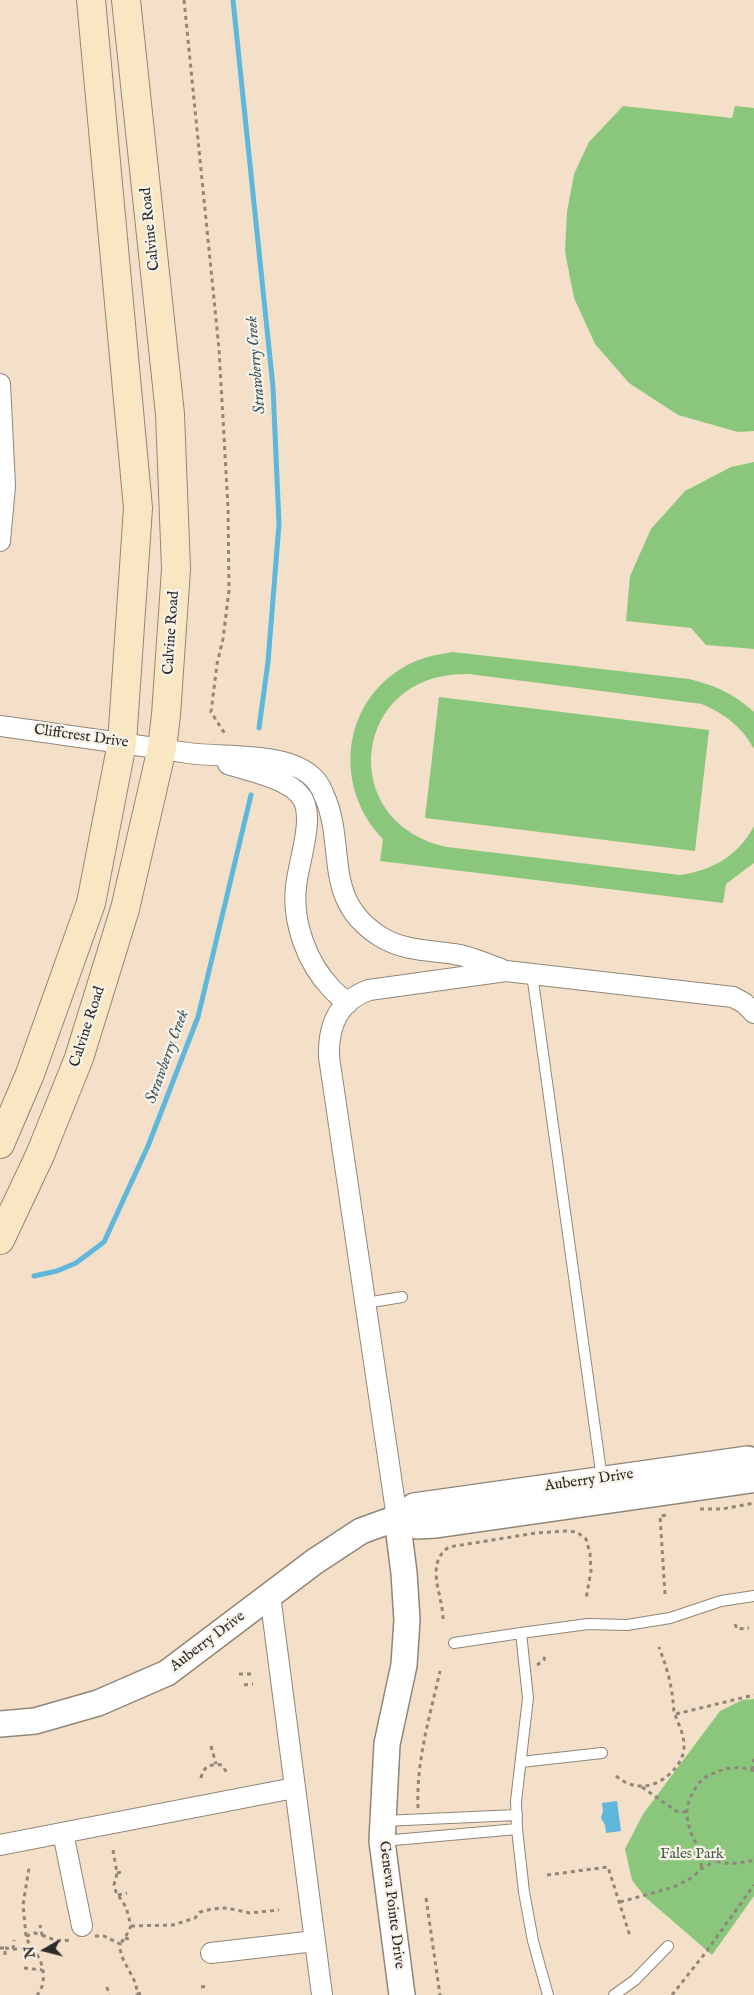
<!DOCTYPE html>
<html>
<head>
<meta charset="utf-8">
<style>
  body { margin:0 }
  #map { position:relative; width:754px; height:1995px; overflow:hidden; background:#f4e0c8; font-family:"IM FELL English",serif }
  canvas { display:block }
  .north { position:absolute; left:20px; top:1925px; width:50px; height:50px; -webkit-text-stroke:4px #f7f3e8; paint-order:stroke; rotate:262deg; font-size:14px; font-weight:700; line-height:20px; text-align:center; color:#2b2b2b }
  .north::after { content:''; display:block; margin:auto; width:18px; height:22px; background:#2b2b2b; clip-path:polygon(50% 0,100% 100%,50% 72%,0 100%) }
</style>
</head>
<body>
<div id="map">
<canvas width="754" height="1995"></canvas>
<div class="north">N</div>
</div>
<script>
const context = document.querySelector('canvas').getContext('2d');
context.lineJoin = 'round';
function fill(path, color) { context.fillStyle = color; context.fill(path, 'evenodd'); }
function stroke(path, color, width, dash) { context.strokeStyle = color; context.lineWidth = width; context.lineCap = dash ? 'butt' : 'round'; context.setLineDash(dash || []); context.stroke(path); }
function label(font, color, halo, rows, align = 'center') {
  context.font = font + ' "IM FELL English",serif'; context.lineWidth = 4.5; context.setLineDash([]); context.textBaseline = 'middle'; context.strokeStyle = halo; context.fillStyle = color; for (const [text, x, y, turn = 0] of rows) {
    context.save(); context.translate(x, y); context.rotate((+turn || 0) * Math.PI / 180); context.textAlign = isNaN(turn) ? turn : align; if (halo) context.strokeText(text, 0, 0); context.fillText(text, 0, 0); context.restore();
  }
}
fill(new Path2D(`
  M623,106L732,118L735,106L754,108V431L738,432L678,415L629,383L595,344L574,298L565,252L567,212L574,174L589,142Z
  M754,462V649L706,645L691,628L626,621L630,576L651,529L685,491L731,467Z
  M453,652L689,679C715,685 734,694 754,712V749C742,727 725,714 702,704L469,674C352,670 334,823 447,847L680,875C713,870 738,856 754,826V863L726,884L723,903L380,861L383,839C335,790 340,708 399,670C415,659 433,655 453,652Z
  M439,697L709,730L695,851L425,818Z
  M754,1699V1896L712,1955L645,1897L632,1880L625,1849L643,1814L720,1711L742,1700Z`), '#8ac77d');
fill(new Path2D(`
  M617,1801L621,1831L606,1833L605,1825L601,1818L603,1811L602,1803Z`), '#5fb7dc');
stroke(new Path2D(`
  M233,0L273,387L279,524L268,662L259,728
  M34,1276L57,1271L76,1263L104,1242L148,1146L198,1017L251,795`), '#5fb7dc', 5);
const service = new Path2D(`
  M532,974L602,1479
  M366,1303L402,1297
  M454,1643L521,1633
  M521,1762L602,1753
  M383,1821L517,1815
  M383,1841L517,1829
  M548,1995L533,1941L524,1892L517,1829L516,1801L528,1698L521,1633L588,1624L627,1625L670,1618L721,1601L754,1596
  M614,1995L635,1980L668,1946`);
const minor = new Path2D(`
  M0,384L5,486L0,541
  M0,726C63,735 125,743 188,753C223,758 281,752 309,774C316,779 321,787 324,795C347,847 321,900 381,937C404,951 429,950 454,954C470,956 486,964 501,969
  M228,764C249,771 286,778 300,795C317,814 298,862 296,887C292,922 307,963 331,988C336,994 342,998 348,1003
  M397,1518L329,1057C328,1026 338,1001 369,990L506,971L733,997L744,1003L754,1013
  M270,1595L322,1995
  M63,1833L82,1926
  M0,1845L294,1788
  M211,1953L315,1941`);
const tertiary = new Path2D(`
  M397,1518L404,1573L407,1620L404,1665L387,1744L382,1841L402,1995
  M397,1518L417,1526L436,1525L751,1480L754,1476
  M0,1724L35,1721L98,1703L167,1673L314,1562L361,1531L397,1518L414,1506L748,1459L754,1463`);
const secondary = new Path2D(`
  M0,1144L30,1074L91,903L122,743L138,508L91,0
  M0,1240L40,1155L79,1058L125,909L162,748L166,715L176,569L170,414L126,0`);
stroke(service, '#90867a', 12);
stroke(minor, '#90867a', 22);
stroke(tertiary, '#90867a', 28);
stroke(secondary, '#90867a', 30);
stroke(new Path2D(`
  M184,0L219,349L228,507L229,590L223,639L217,664L211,712L225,734
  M700,1509H722L754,1503
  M665,1594L660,1516L667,1515
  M443,1619C443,1595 424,1564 449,1547L536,1533L566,1531L577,1532L586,1539L590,1553L591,1571L586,1599
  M735,1624L737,1629L749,1628
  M537,1665L544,1660L545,1654
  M239,1674H251
  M244,1685L253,1684
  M676,1714L754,1695
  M211,1746L216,1764
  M752,1770L754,1759
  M754,1771C743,1766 727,1767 717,1772C712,1774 706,1776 703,1779C695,1786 686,1803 687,1814C688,1832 698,1854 716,1861C727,1865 743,1863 754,1860
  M616,1776C628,1786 642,1789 656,1783C670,1777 685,1761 684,1745C684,1733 677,1722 674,1711C673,1704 673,1696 671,1688C669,1674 664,1661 659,1647
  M201,1778C203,1767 210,1763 222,1765L227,1773
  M642,1787L676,1811L686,1812
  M418,1808C416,1761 430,1716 440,1671
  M698,1848L702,1857L701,1868
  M113,1850L117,1873L114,1885L116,1892L126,1907L131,1926L125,1938L120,1944
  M117,1873L123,1872
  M547,1875L608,1867L630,1936
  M118,1895L127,1893
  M426,1898L440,1995
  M620,1902L674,1887L693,1877L701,1869L715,1861
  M131,1926L173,1925L195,1918L200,1912L212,1909L227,1908L250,1913L279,1910
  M42,1935L57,1941L72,1940
  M26,1936L23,1905L29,1868
  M95,1936H104L120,1944C119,1963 138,1976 137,1995
  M125,1938L132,1940
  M0,1948H5V1958
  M5,1948L13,1949L14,1940
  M13,1949H31L26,1936L35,1933L42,1935L40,1925
  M31,1949C44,1957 48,1984 37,1995
  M24,1968L42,1970
  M107,1987L109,1995
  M201,1987L208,1986
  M137,1994L142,1993
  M672,1995L706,1952L754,1885`), '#90867a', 3, [4, 4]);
stroke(service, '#fff', 10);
stroke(minor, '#fff', 20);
stroke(tertiary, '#fff', 25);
stroke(secondary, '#f9e7c3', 28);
label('15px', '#2b2b2b', '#f7f3e8', [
  ["Calvine Road",151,229,-96],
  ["Calvine Road",172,633,-86],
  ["Cliffcrest Drive",81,737,8],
  ["Calvine Road",88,1027,-72],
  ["Auberry Drive",589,1481,-8],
  ["Auberry Drive",208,1642,-37],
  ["Geneva Pointe Drive",391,1905,83]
]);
label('15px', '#485a44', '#f7f3e8', [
  ["Fales Park",692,1855]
]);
label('italic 16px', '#3b5560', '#f7f3e8', [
  ["Strawberry Creek",257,365,-95],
  ["Strawberry Creek",168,1057,-70]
]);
</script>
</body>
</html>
